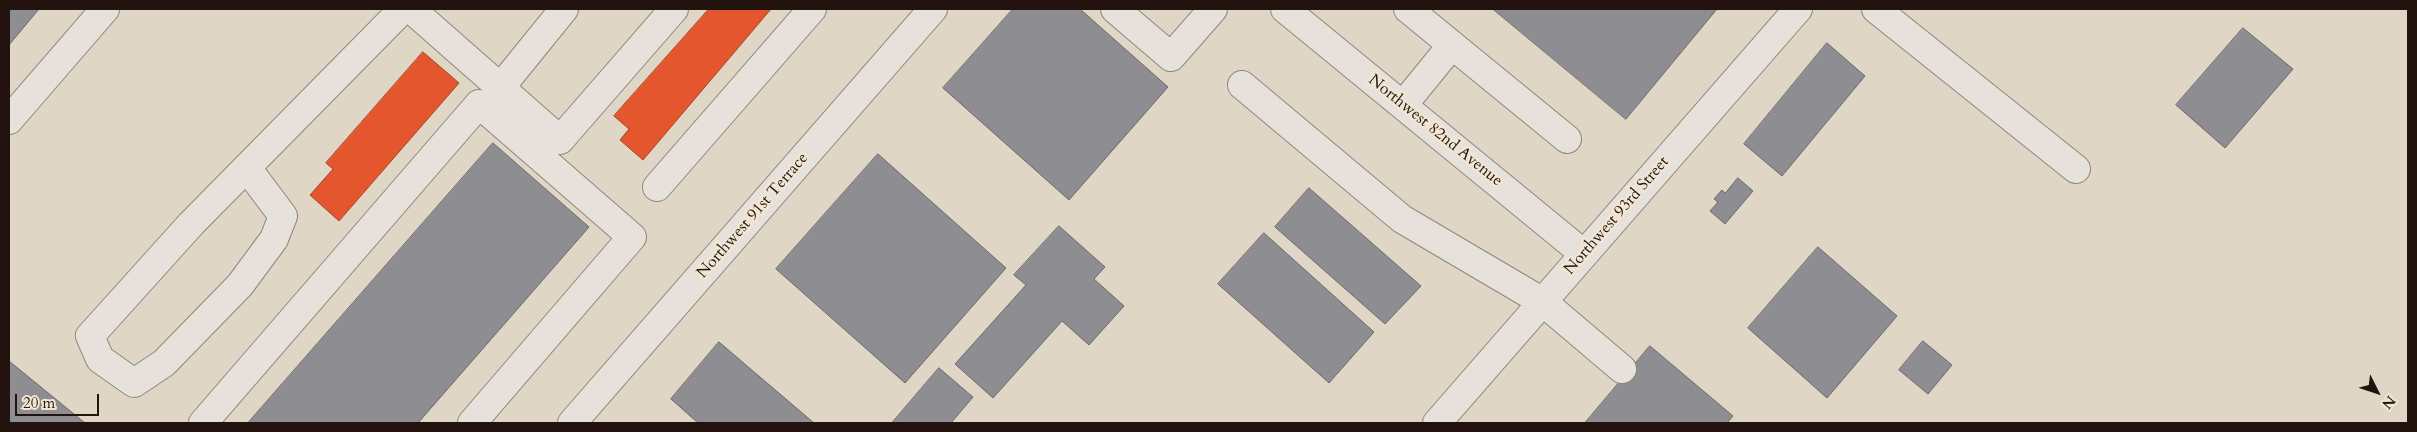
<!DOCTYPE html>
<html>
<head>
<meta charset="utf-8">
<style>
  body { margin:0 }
  #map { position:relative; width:2417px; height:432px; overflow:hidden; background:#e0d6c6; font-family:Cardo,serif }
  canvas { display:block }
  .frame { position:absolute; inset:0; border:10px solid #22130e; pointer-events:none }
  .north { position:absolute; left:2352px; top:367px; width:50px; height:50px; -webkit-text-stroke:4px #f1e6d3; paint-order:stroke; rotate:131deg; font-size:14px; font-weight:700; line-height:20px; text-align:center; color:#22130e }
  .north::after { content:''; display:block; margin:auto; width:18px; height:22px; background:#22130e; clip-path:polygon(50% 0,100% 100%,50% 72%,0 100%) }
  .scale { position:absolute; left:15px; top:394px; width:84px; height:22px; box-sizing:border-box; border:2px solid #22130e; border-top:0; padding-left:6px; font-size:15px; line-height:18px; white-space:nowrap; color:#22130e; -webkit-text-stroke:4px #f1e6d3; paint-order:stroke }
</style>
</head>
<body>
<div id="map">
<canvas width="2417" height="432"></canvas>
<div class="frame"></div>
<div class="north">N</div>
<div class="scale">20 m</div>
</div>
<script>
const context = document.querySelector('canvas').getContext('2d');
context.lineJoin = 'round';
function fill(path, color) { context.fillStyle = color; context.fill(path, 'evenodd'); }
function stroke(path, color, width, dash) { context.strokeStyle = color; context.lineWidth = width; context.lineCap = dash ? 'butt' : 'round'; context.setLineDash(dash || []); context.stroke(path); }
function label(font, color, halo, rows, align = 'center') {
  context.font = font + ' Cardo,serif'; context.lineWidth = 5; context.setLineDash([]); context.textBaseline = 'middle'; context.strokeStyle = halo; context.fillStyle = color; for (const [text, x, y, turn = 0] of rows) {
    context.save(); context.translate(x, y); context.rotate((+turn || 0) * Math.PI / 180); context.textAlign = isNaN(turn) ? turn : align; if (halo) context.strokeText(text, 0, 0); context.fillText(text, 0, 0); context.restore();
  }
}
const shops = new Path2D(`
  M709,9H771L643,160L620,140L629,129L614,116Z
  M423,52L459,83L339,221L310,195L333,169L326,163Z`);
fill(shops, '#e4572e');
stroke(shops, '#aa4324', 1);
const industry = new Path2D(`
  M9,9H39L9,45Z
  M1013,9H1080L1168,87L1069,200L943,88Z
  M1493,9H1717L1626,119Z
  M2243,28L2293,69L2225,148L2176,105Z
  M1827,43L1865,76L1782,176L1744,144Z
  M493,143L589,227L418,423H248Z
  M878,154L1006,268L905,383L776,269Z
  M1738,178L1753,191L1725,224L1710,211L1718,202L1714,199L1722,190L1725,193Z
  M1309,188L1421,286L1385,324L1275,227Z
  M1059,226L1105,267L1094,279L1124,306L1089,345L1062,321L993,398L955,364L1026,285L1014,275Z
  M1264,233L1374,332L1329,383L1218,284Z
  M1818,247L1897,316L1827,398L1748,328Z
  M1923,341L1952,365L1928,394L1899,370Z
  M719,342L814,423H698L671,399Z
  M1650,346L1733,416L1727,423H1585Z
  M9,361L85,423H9Z
  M939,368L973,397L951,423H892Z`);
fill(industry, '#8d8d92');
stroke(industry, '#6d686a', 1);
const minor = new Path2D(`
  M411,9L560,140L674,9
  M1115,9L1171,57L1213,9
  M1285,9L1584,254
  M1408,9L1567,139
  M1876,9L2076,169
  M1242,85L1402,219L1543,302L1622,369
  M500,88L564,9
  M1403,105L1452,45
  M9,120L105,9
  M247,168L283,216L274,239L240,285L164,363L134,383L100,359L90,336L191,224L403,9
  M657,187L812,9
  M203,423L479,104L632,237L472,423
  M572,423L933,9
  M1437,423L1798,9`);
stroke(minor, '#8f877d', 30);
stroke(minor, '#e6e1da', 28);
label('16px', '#22130e', '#f1e6d3', [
  ["Northwest 82nd Avenue",1435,131,39],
  ["Northwest 91st Terrace",753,216,-49],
  ["Northwest 93rd Street",1617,216,-49]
]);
</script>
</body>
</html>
